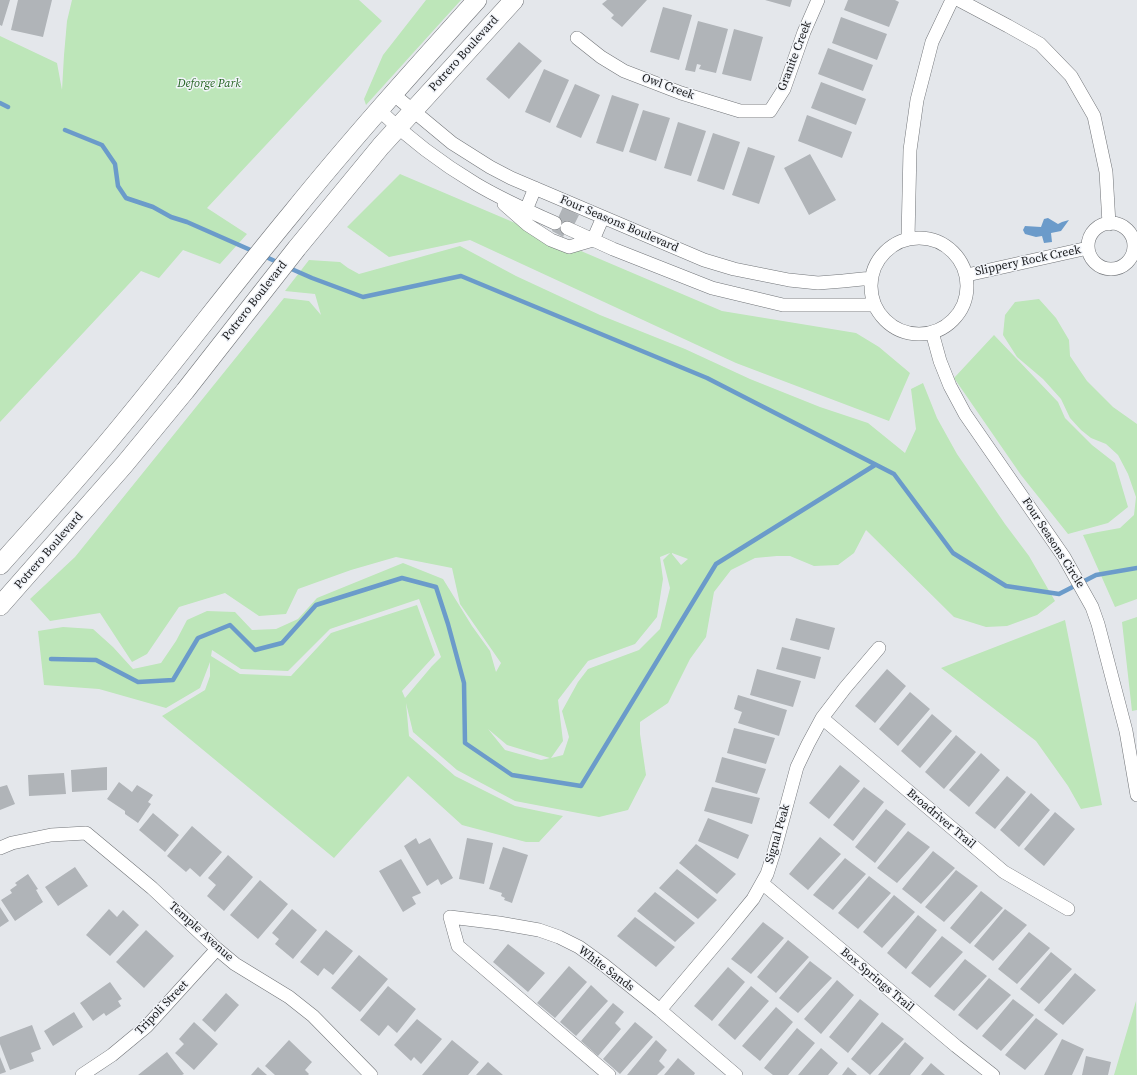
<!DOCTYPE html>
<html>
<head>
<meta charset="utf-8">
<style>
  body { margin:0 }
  canvas { display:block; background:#e4e7eb }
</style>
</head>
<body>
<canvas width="1137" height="1075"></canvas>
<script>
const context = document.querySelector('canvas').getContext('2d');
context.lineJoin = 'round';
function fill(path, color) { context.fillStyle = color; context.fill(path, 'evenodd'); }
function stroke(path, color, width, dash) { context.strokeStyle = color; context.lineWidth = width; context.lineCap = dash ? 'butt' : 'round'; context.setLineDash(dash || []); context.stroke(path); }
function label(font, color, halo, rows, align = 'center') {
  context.font = font + ' "Source Serif 4",serif'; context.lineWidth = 3; context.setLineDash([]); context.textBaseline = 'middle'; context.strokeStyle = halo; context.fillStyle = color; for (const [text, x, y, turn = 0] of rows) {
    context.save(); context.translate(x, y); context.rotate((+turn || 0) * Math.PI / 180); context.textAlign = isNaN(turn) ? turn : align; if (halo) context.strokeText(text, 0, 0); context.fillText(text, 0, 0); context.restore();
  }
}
fill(new Path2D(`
  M72,0H359L382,21L207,208L247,234L220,264L183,250L159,278L141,271L0,422V36L57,63L62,90L64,55L67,21Z
  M426,0H461L366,105L364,99L383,55Z
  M400,174L722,311L856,333L879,347L910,373L889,421L736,363L470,240L389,257L347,227Z
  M460,246L516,276L600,315L685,349L750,379L820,407L868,423L905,453L916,429L911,389L923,383L937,418L957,454L1005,524L1029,556L1055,601L1037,615L1007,626L986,627L954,617L866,530L854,553L838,565L814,566L790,556H777L755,558L731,570L714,592L706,637L690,659L668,703L640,722V734L646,775L628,810L599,817L515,801L457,770L413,732L406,703L409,736L455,776L515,806L563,816L539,842H526L462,825L408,776L334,858L162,716L205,690L210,676V662L200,688L166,708L99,689L44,685L38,631L63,627L93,629L113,647L133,669L161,663L176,641L187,620L207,611L235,612L252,630L276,629L298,619L317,598L403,563L443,579L472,626L490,651L496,672L501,663L460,604L452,568L396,557L351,570L298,589L286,614L259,616L225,593L179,607L147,654L132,662L100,613L50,621L30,599L75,557L284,298L309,301L321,315L315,294L285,291L309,260L340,262L348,268L359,274ZM670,553L663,560L670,588L660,629L639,650L588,669L578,682L562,711L569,737L563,755L551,758L563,741L558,700L588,661L635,644L657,617L663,579L660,557ZM672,554V553L688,559L681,565ZM419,599L441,657L432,666L405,698L402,691L435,655L417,605L331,633L291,676L240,674L211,656L212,650L241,669L288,671L330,629ZM488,729L507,745L550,758L541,760L505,750Z
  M1039,299L1056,318L1069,340L1070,356L1087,381L1113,407L1137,424V599L1115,607L1083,535L1098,532L1120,528L1134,515L1136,497L1128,474L1118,455L1106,444L1091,438L1081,430L1070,418L1061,399L1043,379L1017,357L1003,335L1005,315L1015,302Z
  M994,335L1058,402L1065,418L1092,445L1115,463L1128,507L1108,523L1068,534L1021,475L954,378Z
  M1137,617V710L1132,711L1122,622Z
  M1065,620L1102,805L1081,809L1068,786L1036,741L941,668Z
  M1136,1001L1137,1075H1114Z`), '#bde6b9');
fill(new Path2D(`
  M1048,218L1058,224L1062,222L1069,220L1061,231L1051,233L1052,242L1044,243L1042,236L1036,237L1025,234L1023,230L1025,226L1041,227L1044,219Z`), '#6b9bca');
stroke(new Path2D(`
  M0,103L8,107
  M65,130L102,145L115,164L118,186L126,198L153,207L171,217L187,222L255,252
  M264,256L279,263
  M287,267L312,278L363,297L461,276L707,378L894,474L953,553L1006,586L1059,594L1096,575L1137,568
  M51,659L96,660L138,682L173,680L198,638L230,625L255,650L282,643L316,605L402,578L436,587L448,624L464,683L465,743L512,775L581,786L716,564L875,465`), '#6b9bca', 4.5);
fill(new Path2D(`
  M0,0H10L2,26L0,25Z
  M18,0H52L43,37L11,30Z
  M607,0H647L622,27L611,18L614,15L602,4Z
  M765,0H792L790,7Z
  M848,0H895L899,2L889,27L844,10Z
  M663,7L692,15L679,60L650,52Z
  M841,17L887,34L877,60L832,43Z
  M698,21L728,29L716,73L699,69L701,65L697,64L695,72L685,70Z
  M734,29L763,37L751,81L722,74Z
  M519,42L542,61L509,99L486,79Z
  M828,48L873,65L863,91L818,74Z
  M544,69L569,80L550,123L525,112Z
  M821,82L866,99L856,125L811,108Z
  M575,84L600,95L581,138L556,127Z
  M612,95L639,104L623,152L596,143Z
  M643,110L670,118L656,161L629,152Z
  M807,115L852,132L842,158L798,141Z
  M678,122L706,131L691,176L664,168Z
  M713,133L740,142L724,190L697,181Z
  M748,147L775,156L759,204L732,195Z
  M810,154L836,200L809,215L784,168Z
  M563,207L579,215L573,227L568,225L563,237L552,231Z
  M796,618L835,628L829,650L790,640Z
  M782,647L821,657L815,679L776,669Z
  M757,669L801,681L793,707L750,695Z
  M887,669L906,686L875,723L855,706Z
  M910,692L930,709L898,746L879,729Z
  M738,695L787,710L779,736L738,723L742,712L734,709Z
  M932,714L952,731L920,768L901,751Z
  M734,728L775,738L766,764L727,753Z
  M956,735L976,752L944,789L925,772Z
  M981,753L1000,770L969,807L949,790Z
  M722,757L766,769L757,794L715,782Z
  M840,765L860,781L829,819L809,803Z
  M107,767V790L72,792L71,770Z
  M64,773L66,794L29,796L28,775Z
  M1007,776L1026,792L995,829L975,813Z
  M119,782L132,792L137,785L153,795L148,802L151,804L138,823L125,814V811L107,799Z
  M7,785L15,804L0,810V787Z
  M712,787L760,798L752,824L704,811Z
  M864,787L884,802L853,841L833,825Z
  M1031,793L1050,810L1019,847L1000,830Z
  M886,809L906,824L875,863L855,847Z
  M1055,812L1075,829L1044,866L1024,849Z
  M153,813L179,835L165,852L139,830Z
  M708,818L749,835L738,859L698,841Z
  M192,826L222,852L200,877L190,868L186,872L167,856Z
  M908,831L930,847L897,883L877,868Z
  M820,837L841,854L808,890L789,874Z
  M416,838L419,844L430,838L453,878L441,885L438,879L427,886L404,846Z
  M467,838L493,843L484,884L459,879Z
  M696,844L736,874L717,894L679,863Z
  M503,847L528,855L512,903L504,900L505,898L501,896L502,893L489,889Z
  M933,851L955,868L921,904L902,889Z
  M228,855L253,877L224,911L207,896L216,885L208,878Z
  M845,858L866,874L833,910L813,895Z
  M401,859L421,893L412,897L416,904L403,912L379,871Z
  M75,867L88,886L58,906L45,887Z
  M677,869L717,900L698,919L659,888Z
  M956,870L978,886L944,922L925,907Z
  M28,874L38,889L36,890L43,902L15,921L1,900L12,893L10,890L17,885L15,883Z
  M869,876L891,893L858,929L838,913Z
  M260,880L288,904L258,939L230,915Z
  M981,891L1003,908L970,944L950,928Z
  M655,892L695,923L675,942L637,911Z
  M894,895L915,912L882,948L863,932Z
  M0,907L9,921L0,927Z
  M109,909L117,917L123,910L139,925L110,956L86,935Z
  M292,909L317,930L293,959L275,944L279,939L272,933Z
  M1005,909L1027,925L993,961L974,946Z
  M918,915L937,930L906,969L887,953Z
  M635,917L675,947L656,967L617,936Z
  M763,922L784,938L751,974L731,959Z
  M146,930L174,956L144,988L116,962Z
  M326,930L353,951L333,975L324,968L318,976L300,962Z
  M1029,932L1050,948L1017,984L998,969Z
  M942,936L963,952L930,988L911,973Z
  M788,940L809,957L776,993L757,977Z
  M508,944L545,973L528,992L493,962Z
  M1051,952L1072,969L1039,1004L1020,989Z
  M359,955L388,979L360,1012L331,988Z
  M965,959L987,976L954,1011L934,996Z
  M810,961L832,978L798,1013L779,998Z
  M569,966L587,982L555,1018L537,1003Z
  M728,967L745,982L712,1021L694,1006Z
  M1075,973L1096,990L1063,1025L1044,1010Z
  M989,978L1011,995L977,1030L958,1015Z
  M837,980L854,995L821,1034L804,1019Z
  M110,982L122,999L118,1001L121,1006L106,1016L104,1013L93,1021L80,1003Z
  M591,985L608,1001L576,1036L560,1022Z
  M388,986L416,1009L397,1033L388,1025L379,1036L360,1020Z
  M751,986L769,1001L735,1040L718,1025Z
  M226,993L239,1005L215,1032L202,1020Z
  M860,999L879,1014L848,1053L829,1037Z
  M1013,999L1034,1015L1001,1051L982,1036Z
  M613,1003L624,1012L615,1023L621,1029L598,1056L581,1041Z
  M776,1007L793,1022L760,1061L742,1046Z
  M74,1012L83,1027L53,1046L44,1031Z
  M1036,1018L1058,1034L1025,1070L1005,1055Z
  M417,1019L442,1039L421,1064L414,1057L411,1061L394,1045Z
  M194,1022L218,1044L194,1070L175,1053L184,1044L179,1039Z
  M635,1022L653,1037L620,1074L603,1059Z
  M882,1022L904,1039L870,1075L851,1059Z
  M32,1025L41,1049L31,1053L34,1061L10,1070L0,1044V1037Z
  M797,1028L815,1043L788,1075H773L764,1068Z
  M1062,1039L1084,1049L1072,1075H1044Z
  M289,1040L312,1062L305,1070L309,1074L308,1075H275L265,1066Z
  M452,1040L479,1062L468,1075H422Z
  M656,1040L667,1050L659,1061L665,1067L657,1075H627Z
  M905,1042L924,1058L910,1075H878Z
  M821,1048L838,1063L828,1075H798Z
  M167,1052L184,1074L182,1075H138Z
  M1086,1056L1111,1062L1108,1075H1082Z
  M0,1057L6,1072L0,1074Z
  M678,1058L695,1073L694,1075H664Z
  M488,1062L503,1075H476Z
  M931,1063L945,1075H921Z
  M258,1067L267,1075H251Z
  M848,1067L857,1075H842Z`), '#b0b4b8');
const street = new Path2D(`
  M959,0L1008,26L1040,44L1071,76L1094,116L1106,172L1109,224
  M577,38L601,57L624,71L681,93L740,111H770L784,89L804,32L818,0
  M393,94L452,143L490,167L511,178L704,260L734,269L789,280L818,283L843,281L872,278
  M379,110C408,138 441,163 476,184C501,199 528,211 555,223
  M504,204L528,225L551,240L569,247L593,240L603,217
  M526,210L535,188
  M1088 246a23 23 0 1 1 46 0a23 23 0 1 1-46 0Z
  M567,228L613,249L712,288L783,305H875
  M871 286a48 48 0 1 1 96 0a48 48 0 1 1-96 0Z
  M908,238L910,150L917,100L932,42L952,0
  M967,275L1088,248
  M932,332L940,361L950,386L965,414L1064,557L1092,607L1098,624L1126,731L1137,795
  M822,718L1004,872L1068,909
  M0,848L12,843L51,835L86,833L152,888L217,949L235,964L289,997L313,1016L371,1075
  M762,883L956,1046L993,1075
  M660,1010L726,932L753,899L767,874L774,852L797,767L808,744L822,718L845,688L879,648
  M82,1075L112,1055L147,1026L217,949
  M609,1075L458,946L450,917L499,923L539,930L559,937L579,947L604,965L660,1010L736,1075`);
const secondary = new Path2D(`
  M0,565C41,519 83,473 122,425C180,355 234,283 292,213C351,140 414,70 477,0
  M0,606L124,465L185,391L297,248L381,146L514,0`);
stroke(street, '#727579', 14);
stroke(secondary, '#727579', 20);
stroke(street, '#fff', 13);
stroke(secondary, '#fff', 19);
label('12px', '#18191b', '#f1f4f9', [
  ["Potrero Boulevard",464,54,-48],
  ["Granite Creek",795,56,-69],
  ["Owl Creek",668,87,20],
  ["Four Seasons Boulevard",619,224,23],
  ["Slippery Rock Creek",1028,261,-12],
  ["Potrero Boulevard",255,301,-52],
  ["Four Seasons Circle",1053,543,57],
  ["Potrero Boulevard",49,551,-49],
  ["Broadriver Trail",941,819,40],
  ["Signal Peak",778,834,-74],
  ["Temple Avenue",201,932,42],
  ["White Sands",606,969,37],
  ["Box Springs Trail",877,980,40],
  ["Tripoli Street",162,1008,-46]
]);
label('italic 12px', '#276624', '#f1f4f9', [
  ["Deforge Park",209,84]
]);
</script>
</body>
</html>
